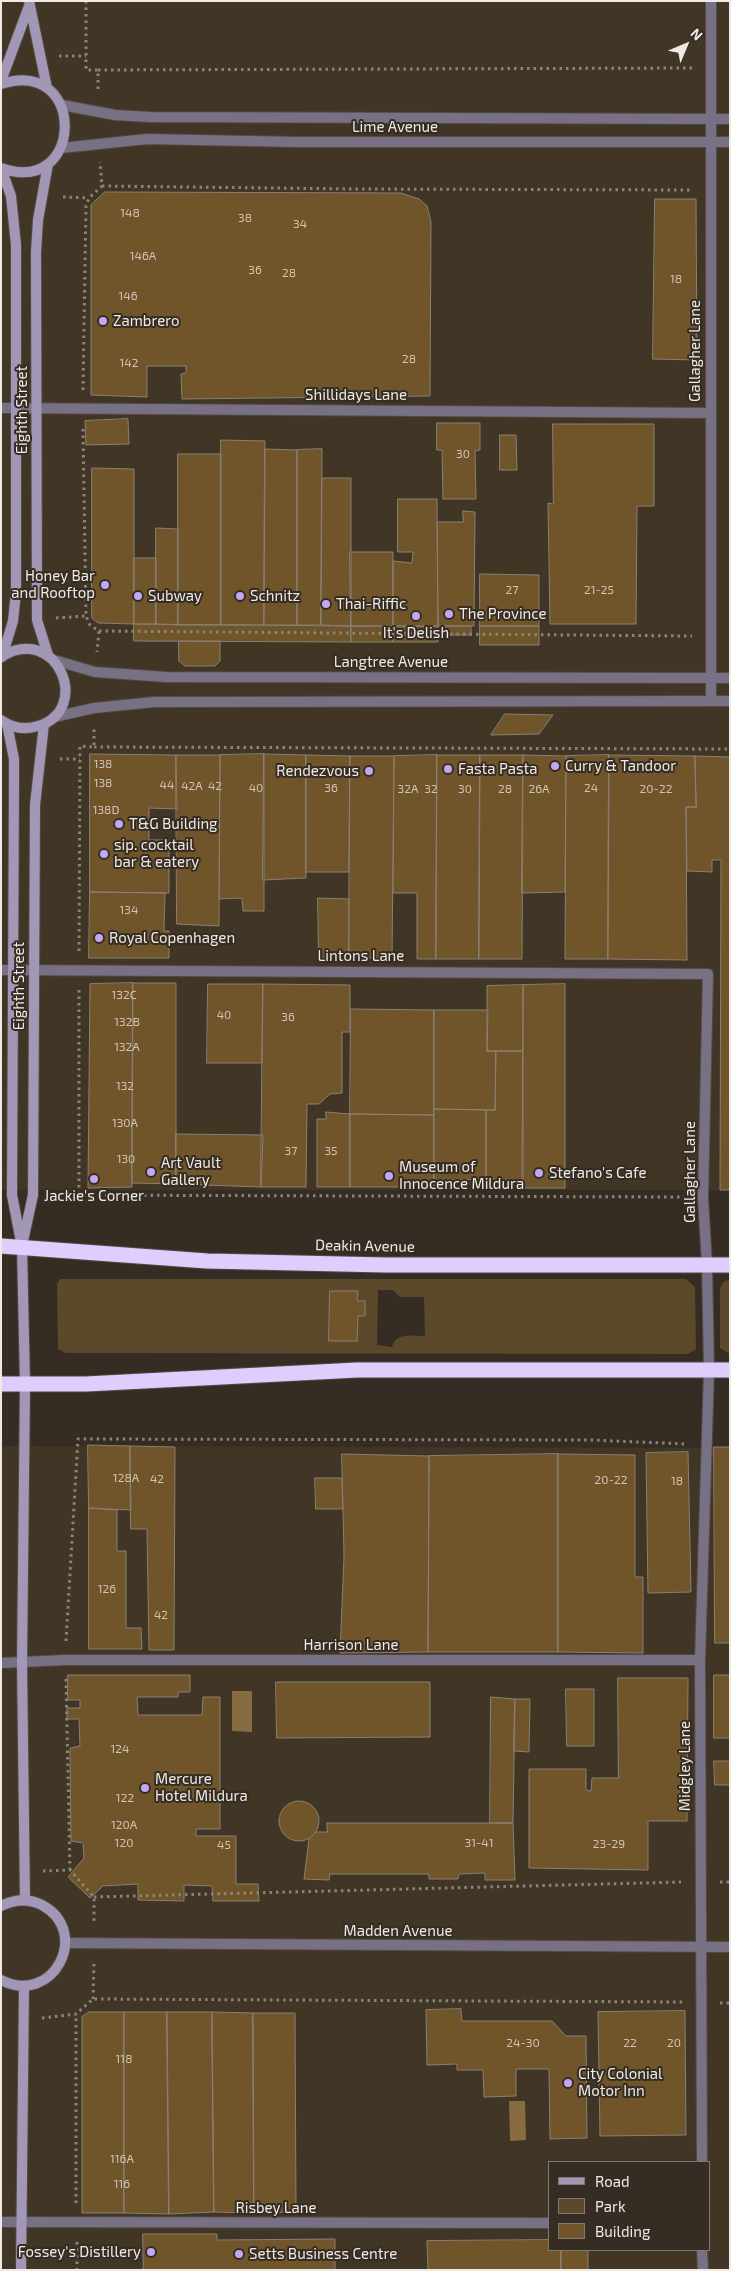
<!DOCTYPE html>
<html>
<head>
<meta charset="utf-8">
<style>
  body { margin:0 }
  #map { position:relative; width:731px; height:2271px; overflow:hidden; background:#352d23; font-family:"Exo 2",sans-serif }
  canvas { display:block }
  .frame { position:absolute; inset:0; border:2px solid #efeae3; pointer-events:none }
  .legend { position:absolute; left:548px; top:2161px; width:162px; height:90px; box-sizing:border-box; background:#352d23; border:1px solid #7f7970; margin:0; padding:6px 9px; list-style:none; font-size:15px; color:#efeae3 }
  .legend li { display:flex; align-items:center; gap:10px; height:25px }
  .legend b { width:25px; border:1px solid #7f7970 }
  .north { position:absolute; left:661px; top:20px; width:50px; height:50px; -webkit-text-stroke:4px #352d23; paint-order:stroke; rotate:45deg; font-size:14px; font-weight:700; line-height:20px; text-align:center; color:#efeae3 }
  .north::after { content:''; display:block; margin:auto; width:18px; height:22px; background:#efeae3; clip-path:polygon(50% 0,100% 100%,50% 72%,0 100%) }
</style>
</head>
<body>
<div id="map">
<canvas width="731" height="2271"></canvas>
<div class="frame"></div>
<ul class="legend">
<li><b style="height:6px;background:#a297b6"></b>Road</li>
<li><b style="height:14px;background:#5c482a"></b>Park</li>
<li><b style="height:14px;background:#70542a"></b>Building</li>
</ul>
<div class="north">N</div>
</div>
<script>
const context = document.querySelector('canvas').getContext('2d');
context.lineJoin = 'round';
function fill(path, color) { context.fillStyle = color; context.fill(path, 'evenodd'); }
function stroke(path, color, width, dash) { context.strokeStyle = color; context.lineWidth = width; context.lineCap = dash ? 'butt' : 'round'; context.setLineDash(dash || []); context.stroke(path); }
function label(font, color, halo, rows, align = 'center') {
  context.font = font + ' "Exo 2",sans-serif'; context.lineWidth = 4; context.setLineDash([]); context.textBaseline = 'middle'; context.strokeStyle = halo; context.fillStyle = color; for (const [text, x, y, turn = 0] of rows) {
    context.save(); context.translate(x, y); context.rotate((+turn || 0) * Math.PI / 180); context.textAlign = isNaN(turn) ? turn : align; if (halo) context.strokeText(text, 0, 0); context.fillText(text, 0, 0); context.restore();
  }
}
fill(new Path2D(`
  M1,1H730V1190H1Z
  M1,1446L730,1448V2270H1ZM550,2162H710V2250H550Z`), '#413625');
fill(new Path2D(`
  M60,1279H686L695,1287L696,1349L688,1354L66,1353L58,1349L57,1284ZM378,1290H393L400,1297H424L425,1336C412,1336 396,1332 392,1347L377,1345Z
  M730,1280V1354L720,1348V1288L724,1281Z`), '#5c482a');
fill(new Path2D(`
  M232,1691H252V1732L232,1731Z
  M509,2101H525L526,2140L510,2141Z`), '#876b41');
const building = new Path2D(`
  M105,192L401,193L419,199L427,206L431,222L430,396L182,399L181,374L186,373V366H147V397L91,395V205Z
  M655,199H696L697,360L653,359Z
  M128,419L129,444L86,445L85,421Z
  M437,423H480V450L475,451L476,499H443L442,450H437Z
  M553,424H654V506H637L636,624H550L548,503L553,504Z
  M500,435H516L517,470H500Z
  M221,440L265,441L264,625H221Z
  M265,449L297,450V625H264Z
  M322,449L321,625H297V450Z
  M178,454H221V625H178Z
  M92,468L134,469V624L98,623L92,618Z
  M322,478H351V626L321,625Z
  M398,499H437L438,626H393V561L412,563L413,552H398Z
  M463,511L475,512L474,626H438L437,522H463Z
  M156,528L178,529V625L156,624Z
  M350,552H393V626H351Z
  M134,558H156V624H134Z
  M480,574L539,575V626H480Z
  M134,624L351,626V642L134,641Z
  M351,626H393V642H351Z
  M393,626H438V642H393Z
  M442,626H471V635H442Z
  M480,626H539V645H480Z
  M179,641H220V661L215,666H185L179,661Z
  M505,714L553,715L539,734L491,735Z
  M90,754L176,755L177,809L149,808V840H169V893L90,892Z
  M264,754L306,755V878L263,880Z
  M264,754V911H243L242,898L219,899L220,755Z
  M176,755H220L219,926L177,924Z
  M306,755L350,756L349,872H306Z
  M437,755H480L479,959H436Z
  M437,755L436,959H417V893H393L394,756Z
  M480,755H523L522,959H479Z
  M523,755L566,756L565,892L522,893Z
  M609,755L695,756L696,807H686L687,960L608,959Z
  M609,755L608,959H565L566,756Z
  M350,756H394L392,958H349Z
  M695,756L730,757V1190H720L721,860H712V872L687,871L686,807H696Z
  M90,892L165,893L164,931H169V958H89Z
  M318,898L349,899V958H319Z
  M133,983L132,1187L88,1188L90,984Z
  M133,983H176V1184L132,1183Z
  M208,984H263L262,1063H207Z
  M263,984L350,985V1032H342V1093L330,1094L319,1104H307L306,1187H261Z
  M565,984V1188H522L523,985Z
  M523,985V1051H487V986Z
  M351,1009L434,1010V1115L350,1114Z
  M434,1010H488L487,1051H496L495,1110L434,1109Z
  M496,1051H523V1180L486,1179V1110H495Z
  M434,1109L486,1110V1179L434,1180Z
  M326,1112L350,1114V1187H317V1119H326Z
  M350,1114L434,1115V1187H350Z
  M176,1134L263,1135L261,1187L176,1184Z
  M330,1291H358L357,1301H365V1316H358L357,1341H329Z
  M88,1445L130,1446L131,1510L89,1508Z
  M130,1446L175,1447L174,1650H149L147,1529H131Z
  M714,1447H730V1643H715Z
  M688,1452L691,1592L648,1593L646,1453Z
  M342,1454L429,1456L428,1652L340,1653L344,1556Z
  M558,1454L635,1455V1577H643V1653L558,1652Z
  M558,1454V1652H428L429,1456Z
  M315,1478H342L343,1509H316Z
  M89,1508L117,1510V1551H126V1628H141L142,1649H89Z
  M68,1675H190V1692H178V1697H137L138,1715H202L203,1697H220V1829H196V1836H236V1884H258L259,1901H213L212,1886L184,1885V1901L138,1900V1884L103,1886L90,1898L68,1877L84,1858L83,1843L71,1841L70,1748L80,1746L79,1719H67V1708H80V1700H68Z
  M714,1675H730V1738H714Z
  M618,1678H688L687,1821H648V1870L529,1868V1769H586V1790L591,1791L592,1778H618Z
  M276,1682H430V1737L277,1738Z
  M566,1689H594V1746H567Z
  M491,1697L515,1699L513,1823H490Z
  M515,1699H530L529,1752L514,1751Z
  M714,1761H730V1785H715Z
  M279 1821a20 20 0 1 1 40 0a20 20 0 1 1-40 0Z
  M327,1823H513L515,1880H485V1873L459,1874L458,1879H429V1874H330L329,1880L304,1879L309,1839L316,1832H327Z
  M461,2009L462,2021H552L566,2036H586L587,2138L550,2139L549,2069H516V2096L484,2097L483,2070H457V2064L427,2065L426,2010Z
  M685,2011L686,2135L600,2136L598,2012Z
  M89,2012H124V2213H82V2017Z
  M124,2012H167L169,2214L124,2213Z
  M167,2012H212L214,2212L169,2214Z
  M212,2012L253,2013L254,2213L214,2212Z
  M253,2013H295L296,2212L254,2213Z
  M143,2234H217V2240L335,2239V2270H141L143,2268Z
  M550,2240V2250H561V2270H428L427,2241Z
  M561,2250H588V2270H561Z`);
fill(building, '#70542a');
stroke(building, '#898074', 1);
const lane = new Path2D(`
  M1,408L711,413
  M711,701V1
  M1,970L708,974L703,1198L707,1265L709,1370L700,1660L702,2162
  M1,1663L65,1660H700
  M1,2222L550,2223
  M702,2250L703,2270`);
const street = new Path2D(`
  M62,105L115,115L150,117L730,119
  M61,148L147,139L298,142H730
  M54,660L95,672L166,677L730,678
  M54,717L94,708L154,702L730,701
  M66,1943L730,1947`);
const secondary = new Path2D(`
  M29,1L47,88
  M1,81L29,6
  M1,84C87,56 85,198 1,168
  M48,164L38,220L36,252L37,620L48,655
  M1,168L11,196L16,245V592L13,621L2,657
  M1,657C57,622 93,710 38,726C25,730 12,728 1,720
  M7,724L14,759V781L12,1195L22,1247L25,1384L22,1663L25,1900
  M23,1241L33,1195L35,805L44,724
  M1,1906C15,1899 28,1898 42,1905C92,1932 53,2007 1,1980
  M21,2270L24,1986`);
const highway = new Path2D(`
  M1,1246L207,1261L386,1265H730
  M1,1384H86L357,1370H730`);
stroke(lane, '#534b42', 12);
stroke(street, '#534b42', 12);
stroke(secondary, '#534b42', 12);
stroke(highway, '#534b42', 17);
stroke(new Path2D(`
  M86,1V70H98V91
  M59,56H86
  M98,70L692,68
  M102,186L355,189L691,190
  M63,197L89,198
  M83,390L86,206L89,198L102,186L100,162
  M83,429L86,616L90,625L99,631L97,652
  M56,618L86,616
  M99,631L692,636
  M94,747L730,749
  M60,759H80
  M79,951L80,746L94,747V728
  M79,1194V990
  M53,1195L684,1197
  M66,1641L78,1439L591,1440L687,1444
  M66,1679L70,1870
  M43,1871L70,1870L94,1897V1923
  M720,1882H730
  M94,1897L681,1882
  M93,1999L94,1962
  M720,2003H730
  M42,2018L76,2014L93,1999L682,2002
  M76,2203V2014
  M77,2242V2270`), '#8a847b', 3, [2.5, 4]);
stroke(lane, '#787185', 10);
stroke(street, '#787185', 10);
stroke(secondary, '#a297b6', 10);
stroke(highway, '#dfcdfe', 15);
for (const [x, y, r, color] of [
  [103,321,5,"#c3a7f2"],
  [105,585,5,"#c3a7f2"],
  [138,596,5,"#c3a7f2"],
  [240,596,5,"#c3a7f2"],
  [326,604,5,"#c3a7f2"],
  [449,614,5,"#c3a7f2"],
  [416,616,5,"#c3a7f2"],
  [555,766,5,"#c3a7f2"],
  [448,769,5,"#c3a7f2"],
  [369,771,5,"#c3a7f2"],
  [119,824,5,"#c3a7f2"],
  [104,854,5,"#c3a7f2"],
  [99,938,5,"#c3a7f2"],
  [151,1172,5,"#c3a7f2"],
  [539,1173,5,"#c3a7f2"],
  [389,1176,5,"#c3a7f2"],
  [94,1179,5,"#c3a7f2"],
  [145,1788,5,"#c3a7f2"],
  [568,2083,5,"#c3a7f2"],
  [151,2252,5,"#c3a7f2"],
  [239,2254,5,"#c3a7f2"]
]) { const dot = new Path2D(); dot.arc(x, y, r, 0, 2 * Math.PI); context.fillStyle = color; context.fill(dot); stroke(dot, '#352d23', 2); }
label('12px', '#cfc4b5', null, [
  ["148",130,213],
  ["38",245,218],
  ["34",300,224],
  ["146A",143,256],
  ["36",255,270],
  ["28",289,273],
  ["18",676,279],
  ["146",128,296],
  ["28",409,359],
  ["142",129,363],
  ["30",463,454],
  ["27",512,590],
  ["21-25",599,590],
  ["138",103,764],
  ["138",103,783],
  ["44",167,785],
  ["42A",192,786],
  ["42",215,786],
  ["40",256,788],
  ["36",331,788],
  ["24",591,788],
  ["32A",408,789],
  ["32",431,789],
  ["30",465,789],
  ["28",505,789],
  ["26A",539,789],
  ["20-22",656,789],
  ["138D",106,810],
  ["134",129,910],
  ["132C",124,995],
  ["40",224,1015],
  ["36",288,1017],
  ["132B",127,1022],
  ["132A",127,1047],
  ["132",125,1086],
  ["130A",125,1123],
  ["37",291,1151],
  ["35",331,1151],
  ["130",126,1159],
  ["128A",126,1478],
  ["42",157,1479],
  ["20-22",611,1480],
  ["18",677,1481],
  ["126",107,1589],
  ["42",161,1615],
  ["124",120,1749],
  ["122",125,1798],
  ["120A",124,1825],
  ["120",124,1843],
  ["31-41",479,1843],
  ["23-29",609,1844],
  ["45",224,1845],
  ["24-30",523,2043],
  ["22",630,2043],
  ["20",674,2043],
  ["118",124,2059],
  ["116A",122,2159],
  ["116",122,2184]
]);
label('15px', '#efeae3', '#352d23', [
  ["Lime Avenue",395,127],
  ["Gallagher Lane",695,351,-90],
  ["Shillidays Lane",356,395],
  ["Eighth Street",22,410,-90],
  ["Langtree Avenue",391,662],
  ["Lintons Lane",361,956],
  ["Eighth Street",19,986,-90],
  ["Gallagher Lane",690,1172,-90],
  ["Deakin Avenue",365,1246,1],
  ["Harrison Lane",351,1645],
  ["Midgley Lane",685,1766,-90],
  ["Madden Avenue",398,1931],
  ["Risbey Lane",276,2208]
]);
label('15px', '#efeae3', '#352d23', [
  ["Zambrero",113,321],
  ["Honey Bar",95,576,"right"],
  ["and Rooftop",95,593,"right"],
  ["Subway",148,596],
  ["Schnitz",250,596],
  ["Thai-Riffic",336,604],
  ["The Province",459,614],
  ["It's Delish",416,633,"center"],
  ["Curry & Tandoor",565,766],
  ["Fasta Pasta",458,769],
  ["Rendezvous",359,771,"right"],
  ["T&G Building",129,824],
  ["sip. cocktail",114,845],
  ["bar & eatery",114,862],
  ["Royal Copenhagen",109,938],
  ["Art Vault",161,1163],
  ["Gallery",161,1180],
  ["Museum of",399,1167],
  ["Innocence Mildura",399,1184],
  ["Stefano's Cafe",549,1173],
  ["Jackie's Corner",94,1196,"center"],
  ["Mercure",155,1779],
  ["Hotel Mildura",155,1796],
  ["City Colonial",578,2074],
  ["Motor Inn",578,2091],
  ["Fossey's Distillery",141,2252,"right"],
  ["Setts Business Centre",249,2254]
], 'left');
</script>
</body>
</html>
